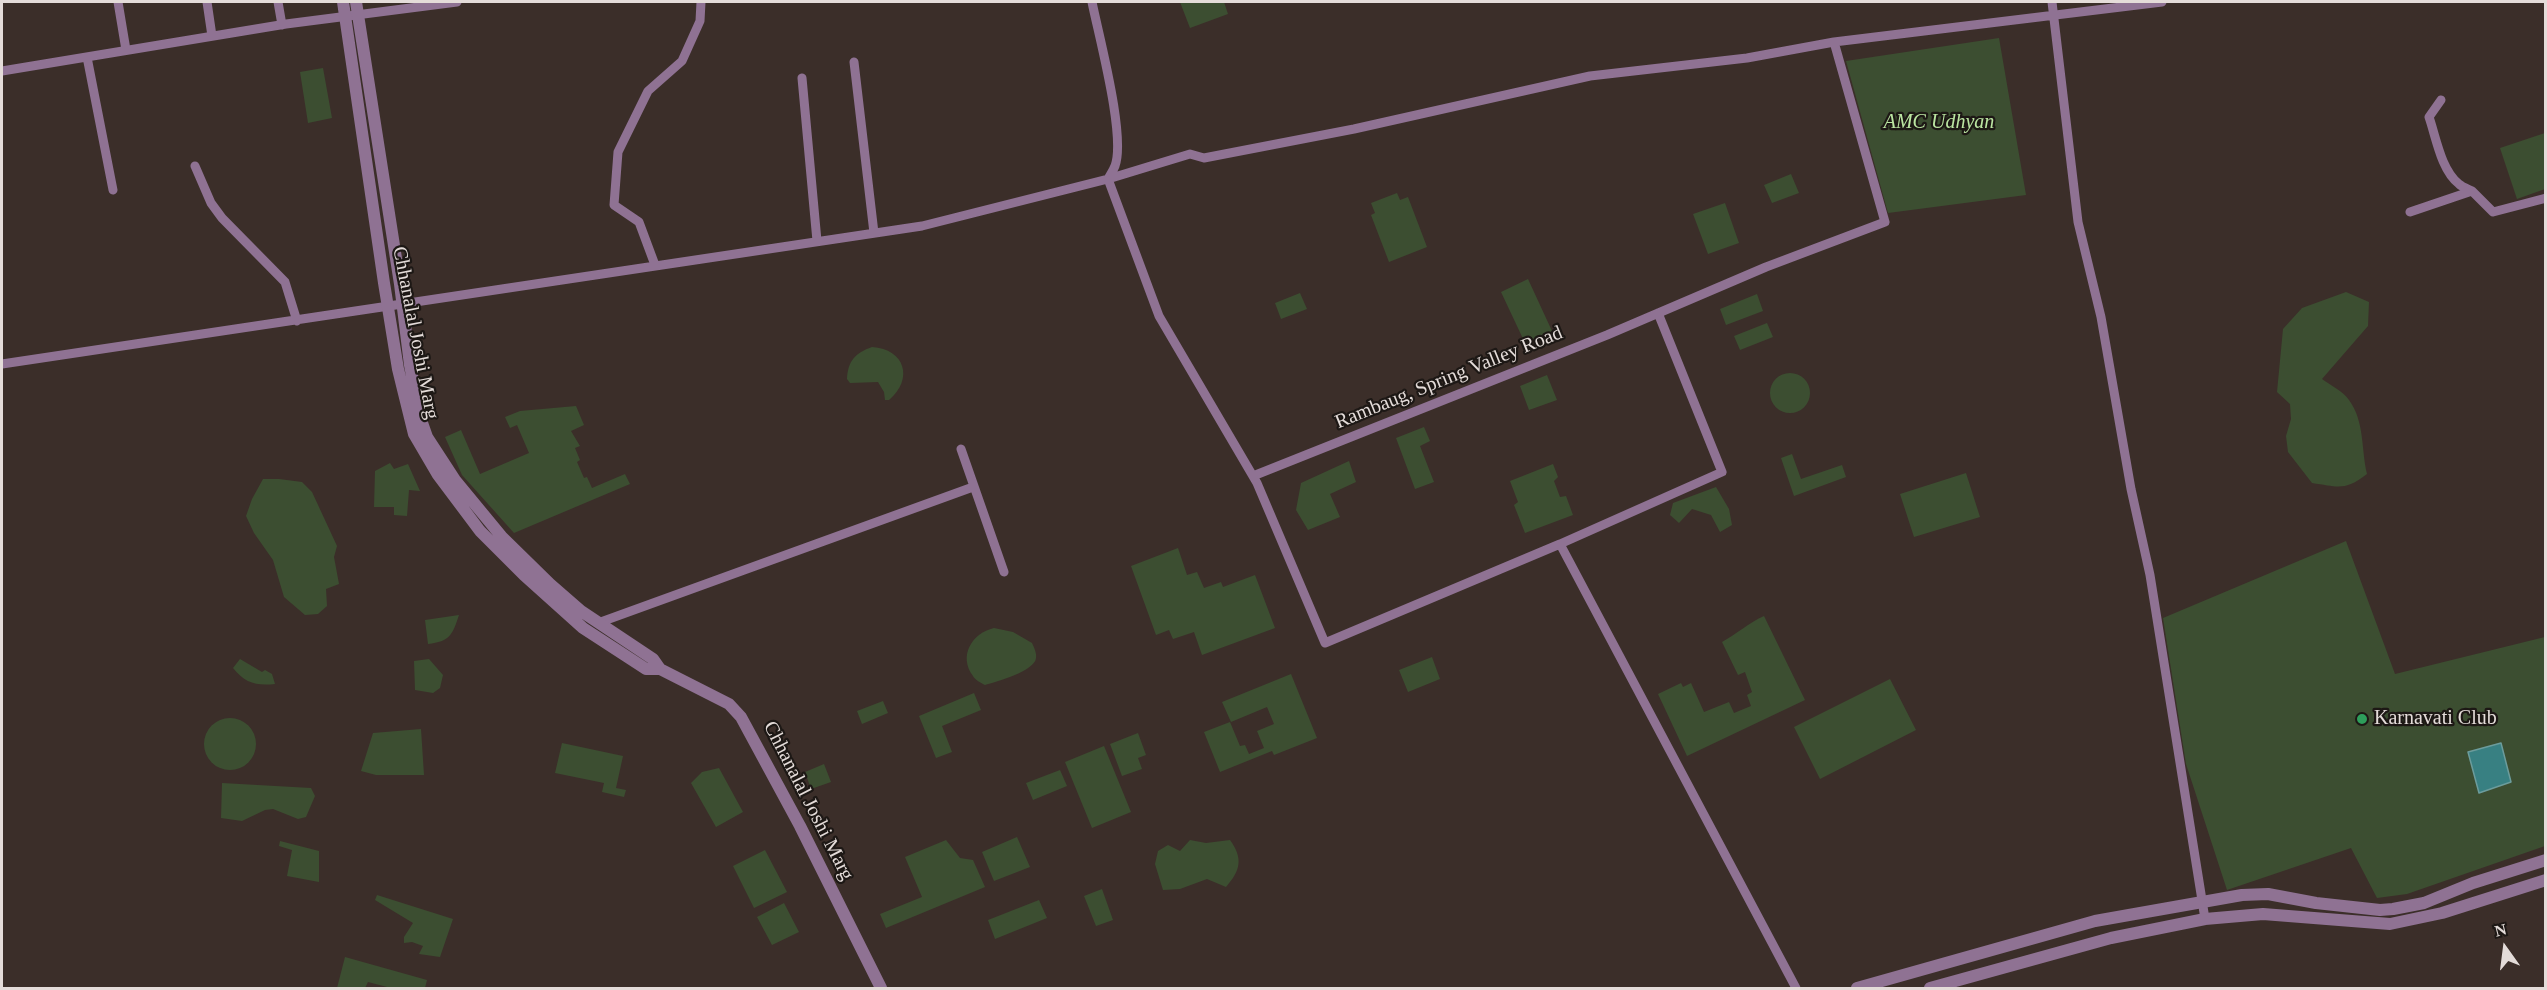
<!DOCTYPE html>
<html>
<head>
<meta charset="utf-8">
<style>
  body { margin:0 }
  #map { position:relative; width:2547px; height:990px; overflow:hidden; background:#3b2e29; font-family:Georgia,serif }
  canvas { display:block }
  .frame { position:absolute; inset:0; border:3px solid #e4dcd9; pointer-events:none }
  .north { position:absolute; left:2475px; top:918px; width:60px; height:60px; -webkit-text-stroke:4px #1d1815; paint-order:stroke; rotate:346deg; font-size:16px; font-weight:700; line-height:24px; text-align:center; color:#e4dcd9 }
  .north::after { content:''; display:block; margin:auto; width:21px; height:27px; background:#e4dcd9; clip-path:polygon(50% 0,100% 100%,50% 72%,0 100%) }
</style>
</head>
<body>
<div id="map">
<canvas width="2547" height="990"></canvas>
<div class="frame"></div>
<div class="north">N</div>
</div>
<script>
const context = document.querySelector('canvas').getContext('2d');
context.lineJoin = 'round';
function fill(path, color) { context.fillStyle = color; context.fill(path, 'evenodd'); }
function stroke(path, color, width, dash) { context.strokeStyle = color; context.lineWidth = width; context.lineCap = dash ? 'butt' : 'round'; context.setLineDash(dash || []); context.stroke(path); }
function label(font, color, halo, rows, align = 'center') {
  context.font = font + ' Georgia,serif'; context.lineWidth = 4.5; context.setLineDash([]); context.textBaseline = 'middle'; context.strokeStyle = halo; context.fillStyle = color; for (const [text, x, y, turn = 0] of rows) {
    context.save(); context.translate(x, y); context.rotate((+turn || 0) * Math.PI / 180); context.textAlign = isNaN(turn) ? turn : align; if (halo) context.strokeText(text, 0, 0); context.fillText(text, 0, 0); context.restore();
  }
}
fill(new Path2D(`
  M1180,2H1224L1228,14L1190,28Z
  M1999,38L2026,195L1888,213L1846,61Z
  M323,68L332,118L308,123L300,72Z
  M2545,133V189L2517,199L2500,148Z
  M1791,174L1799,193L1772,203L1764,185Z
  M1397,193L1400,200L1408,197L1427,247L1389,262L1371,215L1375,213L1371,203Z
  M1725,203L1739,243L1708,254L1693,214Z
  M1528,279L1552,331L1525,343L1501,292Z
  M2346,292L2369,302L2368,326L2322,379C2330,385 2343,391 2349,400C2365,422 2361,449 2367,474C2345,491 2339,487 2312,483L2288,452L2286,436L2291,419L2290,404L2277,392L2283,329L2302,308Z
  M1300,293L1307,309L1281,319L1275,303Z
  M1757,294L1763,311L1726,325L1720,309Z
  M1767,323L1773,337L1740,350L1734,336Z
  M872,347C905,349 914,379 889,400H885L884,392L878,382L850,383L847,379C848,361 855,353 872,347Z
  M1770 393a20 20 0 1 1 40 0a20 20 0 1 1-40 0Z
  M1547,375L1557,400L1529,410L1520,386Z
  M576,406L584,425L571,431L580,446L575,448L580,460L577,462L584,478L587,477L592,488L625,474L630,484L514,533L462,475L445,437L461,430L480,474L529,453L517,425L510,428L505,417L520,411Z
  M1424,427L1430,441L1420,446L1434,482L1415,489L1396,438Z
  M1792,454L1801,479L1842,465L1846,477L1794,496L1781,458Z
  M1349,461L1356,482L1330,494L1340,517L1308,530L1296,510L1301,483Z
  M390,463L394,469L408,464L420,491L409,490L407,516L394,515V507H374L375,471Z
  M1553,464L1558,477L1554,481L1560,497L1566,496L1573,515L1525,533L1514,505L1518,502L1510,481Z
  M1966,473L1980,517L1914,537L1900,494Z
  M263,479H279L302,482L312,492L337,546L334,557L339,584L326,589L327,606L318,614L305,615L284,597L273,560L254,533L246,516L252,499Z
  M1716,487L1729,509L1732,525L1720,532L1711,515L1692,509L1679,523L1670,515L1673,503Z
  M2346,541L2395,674L2545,637V846L2407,894L2377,898L2351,848L2227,890L2186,764L2163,618Z
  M1178,548L1187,575L1197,572L1204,588L1221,582L1223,587L1255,575L1275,628L1202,655L1194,632L1173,639L1169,630L1156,635L1131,566Z
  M459,615C452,636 450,641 428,644L425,620Z
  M1764,616L1805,700L1687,756L1658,694L1681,683L1683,687L1691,683L1704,712L1729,702L1734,713L1751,706L1747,695L1752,692L1745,672L1738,675L1722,642C1737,634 1748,623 1764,616Z
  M994,628L1013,632L1032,643C1034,647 1037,654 1036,658C1035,671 996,682 985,685C981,683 975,680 973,676C958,656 972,633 994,628Z
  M1432,657L1440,679L1408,692L1399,670Z
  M240,659L262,672L265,670L272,674L275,684C256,686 245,683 233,668Z
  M429,659L443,675L440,688L433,693L415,690L414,661Z
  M1291,674L1317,738L1274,755L1272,751L1220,772L1204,732L1230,722L1240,746L1245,745L1249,754L1264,748L1257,731L1274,724L1267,707L1231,722L1222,702Z
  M1890,679L1916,730L1820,779L1794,727Z
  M974,693L981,710L942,726L952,752L936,758L919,716Z
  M883,701L888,713L862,724L857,711Z
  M204 744a26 26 0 1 1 52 0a26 26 0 1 1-52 0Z
  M421,729L424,775H376L361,771L373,733Z
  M1138,733L1146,755L1138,758L1142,769L1122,776L1110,744Z
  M562,743L623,756L616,788L626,790L624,797L602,792L604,783L555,773Z
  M1104,746L1131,812L1092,828L1065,762Z
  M824,764L831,782L811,789L805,772Z
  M719,768L743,812L716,827L691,783L702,772Z
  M1060,770L1067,786L1033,800L1026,783Z
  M222,783L311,788L315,796L306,817L298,819L273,809L265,810L242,821L221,818Z
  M1017,837L1030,867L994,881L982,852Z
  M946,840L960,858L973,860L985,887L886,928L880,914L922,897L905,857Z
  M1190,840L1206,843L1230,840C1243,858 1241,870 1226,887L1207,879L1180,889L1163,890L1155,864L1158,851L1168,845L1180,851Z
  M280,841L319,851V882L287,876L292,850L279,846Z
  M765,850L787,892L754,908L733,866Z
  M1102,889L1113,920L1096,926L1084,896Z
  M377,895L453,919L440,957L419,954L423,946L412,942L404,943V937L413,923L375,900Z
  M1039,900L1047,918L995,939L988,920Z
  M784,903L799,932L772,945L757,917Z
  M345,957L427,980L425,988H391L368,982L365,988H337Z`), '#3c4e31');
const water = new Path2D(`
  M2501,743L2511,782L2479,793L2468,752Z`);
fill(water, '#388082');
stroke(water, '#6c9c9c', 1.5);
stroke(new Path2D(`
  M118,2L126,50
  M207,2L212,36
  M278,2L282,25
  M1092,2C1099,37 1126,136 1115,166C1113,171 1110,175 1108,179L1159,316L1257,483L1325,643L1560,544L1796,988
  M2052,2L2078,222L2101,317L2131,489L2150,575L2205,919
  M87,57L113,190
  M854,62L874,233
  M2,71L286,24L457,2
  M802,78L817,241
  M2441,100L2429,117C2436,137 2441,170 2459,184C2462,187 2468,189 2472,191
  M195,166L211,203L222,218L285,282L297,321
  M2410,212L2472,191L2493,212L2546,198
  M655,265L639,222L614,205L618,152L648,91L682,61L700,21L701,2
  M2,364L922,226L1108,179L1190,154L1204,158L1354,129L1590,76L1747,58L1834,42L2162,2
  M961,449L1004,572
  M1253,476L1607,335L1766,267L1885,222L1834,42
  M1560,544L1722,472L1658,313
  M598,623L973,487`), '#8f7293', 9);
stroke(new Path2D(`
  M343,2L384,283L398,369L414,434L438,475L480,531L524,575L583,628L646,669H660
  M356,2L400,284L410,365L420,417L427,437L455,480L502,537L550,584L581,611L653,659L660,669L729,704L741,717L800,826L881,988
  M1857,988L2095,921L2242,895L2268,894L2316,903L2380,910L2393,909L2424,903L2473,883L2546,860
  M1930,988L2111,938L2205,919L2263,914L2390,924L2442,913L2546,880`), '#8f7293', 12);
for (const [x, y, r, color] of [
  [2362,719,6,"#2e9e5b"]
]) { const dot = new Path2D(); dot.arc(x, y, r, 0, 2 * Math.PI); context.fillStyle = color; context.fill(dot); stroke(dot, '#1d1815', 2); }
label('italic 20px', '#bbe6a2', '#1d1815', [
  ["AMC Udhyan",1939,123]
]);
label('20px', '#e4dcd9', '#1d1815', [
  ["Chhanalal Joshi Marg",415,333,79],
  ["Rambaug, Spring Valley Road",1449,378,-22],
  ["Chhanalal Joshi Marg",808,801,63]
]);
label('20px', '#e4dcd9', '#1d1815', [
  ["Karnavati Club",2374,719]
], 'left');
</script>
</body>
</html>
